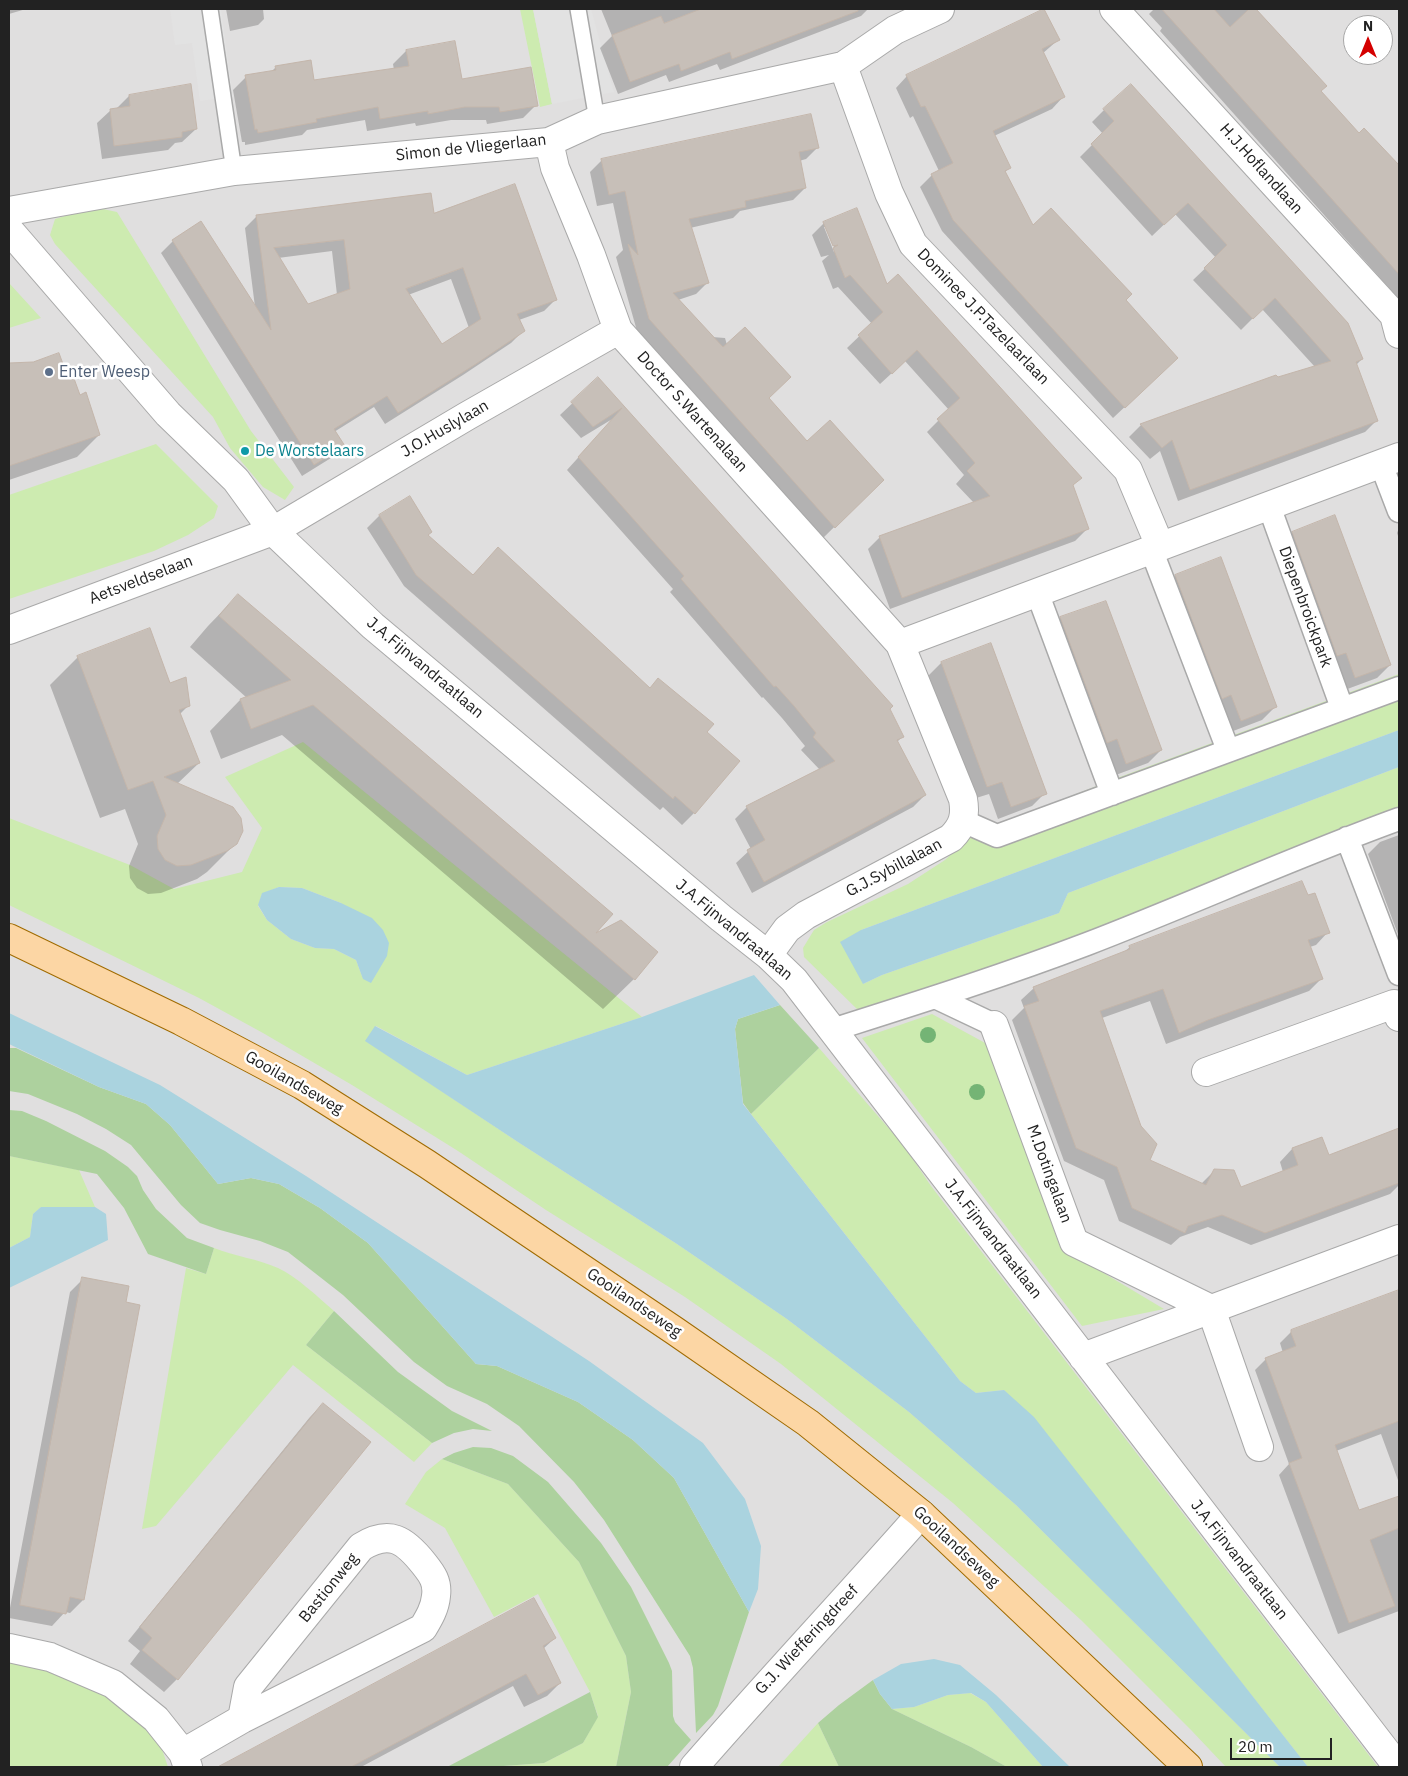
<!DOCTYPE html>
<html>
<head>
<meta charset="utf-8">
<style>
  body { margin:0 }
  #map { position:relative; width:1408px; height:1776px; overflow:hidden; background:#f2efe9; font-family:"IBM Plex Sans",sans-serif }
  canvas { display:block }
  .frame { position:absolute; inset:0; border:10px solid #222; pointer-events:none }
  .north { position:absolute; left:1343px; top:15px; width:50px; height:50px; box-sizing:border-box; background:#fff; border:1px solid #a7a7a7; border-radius:50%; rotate:0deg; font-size:14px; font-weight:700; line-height:20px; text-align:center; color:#222 }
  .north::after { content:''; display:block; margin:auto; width:18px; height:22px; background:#d40000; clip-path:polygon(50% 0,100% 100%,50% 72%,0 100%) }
  .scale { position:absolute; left:1230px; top:1738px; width:102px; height:22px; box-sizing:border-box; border:2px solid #222; border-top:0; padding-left:6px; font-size:15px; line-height:18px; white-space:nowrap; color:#222; -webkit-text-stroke:4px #fff; paint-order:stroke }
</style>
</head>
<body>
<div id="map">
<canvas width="1408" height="1776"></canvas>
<div class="frame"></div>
<div class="north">N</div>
<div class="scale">20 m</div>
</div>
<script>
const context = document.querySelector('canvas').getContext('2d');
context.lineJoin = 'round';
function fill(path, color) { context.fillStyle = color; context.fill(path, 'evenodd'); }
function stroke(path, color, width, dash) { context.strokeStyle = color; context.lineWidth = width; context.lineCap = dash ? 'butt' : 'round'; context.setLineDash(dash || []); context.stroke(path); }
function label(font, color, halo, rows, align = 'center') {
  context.font = font + ' "IBM Plex Sans",sans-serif'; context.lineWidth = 5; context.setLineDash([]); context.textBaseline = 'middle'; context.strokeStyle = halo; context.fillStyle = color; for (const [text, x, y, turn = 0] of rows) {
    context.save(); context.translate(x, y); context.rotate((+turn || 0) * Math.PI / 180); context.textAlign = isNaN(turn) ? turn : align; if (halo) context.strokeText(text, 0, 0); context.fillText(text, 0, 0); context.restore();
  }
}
fill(new Path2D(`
  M9,9H1399V1767H9ZM1353,25H1383V55H1353Z`), '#e0dfdf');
fill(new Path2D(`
  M520,9H533L552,104L540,107Z
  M103,209L117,212L251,431L294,487L285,500L263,487L230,448L213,417L55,244L50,235L55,219L81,211Z
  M9,283L41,318L9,328Z
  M156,444L218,506L214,518L188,535L154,551L9,599V495Z
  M1399,674V730L861,930L863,984L882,975L1059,913L1068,893L1399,767V811L1123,921L860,1012L804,957L803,948L814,930L827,922L908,884L945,860L969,838L992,827L1117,778Z
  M303,742L642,1017L467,1075L376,1026L366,1041L521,1144L677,1244L787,1319L909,1412L1016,1505L1280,1767H1226L1192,1731L1081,1620L953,1503L781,1364L685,1297L546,1210L458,1151L352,1085L263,1033L199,998L9,905V818L130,865L174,889L242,872L262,828L225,777ZM279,887L302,888L341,903L363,979L356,960L334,949L315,948L291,939L267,920L258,906L262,894Z
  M932,1014L987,1044L1060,1247L1164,1309L1082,1326L862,1038Z
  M819,1048L904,1146L931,1186L1378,1767H1308L1093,1494L1004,1390L976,1393L960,1381L751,1114Z
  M9,1156L79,1170L95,1207H41L33,1214L30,1237L9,1248Z
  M214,1248C234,1256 258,1259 278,1268C297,1277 318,1297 334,1311L306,1345L432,1443L414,1462L293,1365L156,1526L142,1529L186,1268L206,1274Z
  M442,1459L508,1484L579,1562L626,1656L631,1692L616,1767H490L544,1763L583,1743L598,1716L590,1692L538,1594L494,1617L445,1528L405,1504L426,1472Z
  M9,1660L24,1663L92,1684L150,1730L162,1749L168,1767H9Z
  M970,1693L986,1702L1043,1767H1007L971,1747L892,1709L914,1707L948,1695Z
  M818,1723L839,1767H778Z`), '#cdebb0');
fill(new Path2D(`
  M780,1005L819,1048L751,1114L743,1103L735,1029L738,1019Z
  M9,1048H16L99,1087L146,1104L170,1125L218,1184L251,1178L279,1184L320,1208L368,1243L476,1364L497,1366L578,1402L633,1440L674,1478L749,1612L718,1706L713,1715L696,1733L693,1668L690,1656L604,1520L574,1482L519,1426L487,1404L447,1386L414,1362L343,1295L288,1252L260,1241L220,1230L200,1223L181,1205L131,1145L106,1129L77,1114L28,1094L9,1091Z
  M9,1110L22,1111L46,1121L105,1151L128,1167L137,1176L143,1190L156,1209L187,1238L214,1248L206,1274L148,1254L124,1208L97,1174L9,1156Z
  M334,1311L398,1372L452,1411L492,1431L473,1429L454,1433L432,1443L306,1345Z
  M473,1447L491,1448L513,1456L548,1482L601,1543L631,1587L669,1663L672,1671L673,1716L675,1722L691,1740L667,1767H616L631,1692L626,1656L579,1562L508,1484L442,1459L454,1453Z
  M873,1680L880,1694L892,1709L971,1747L1007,1767H839L818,1723L839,1705Z
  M590,1692L598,1717L583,1743L544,1763L490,1767H447Z`), '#add19e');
fill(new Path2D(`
  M170,9H221L233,97L200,101L192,43L175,45Z
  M533,9H591L614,92L552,104Z`), '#e2e2e2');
fill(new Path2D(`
  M1399,730V767L1068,893L1059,913L882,975L863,984L840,942L861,930Z
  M279,887L302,888L341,903L372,918L383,930L389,943L387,956L371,983L363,979L356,960L334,949L315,948L291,939L267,920L258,905L262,893Z
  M754,975L780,1005L738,1019L735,1029L743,1104L960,1381L976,1393L1004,1390L1034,1417L1308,1767H1280L1016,1505L909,1412L787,1319L677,1244L521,1144L365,1041L375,1026L467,1075L642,1017Z
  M9,1013L160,1085L306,1176L589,1361L703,1443L745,1499L761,1546L758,1589L749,1612L674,1478L633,1440L578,1402L497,1366L476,1364L368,1243L320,1208L279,1184L251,1178L218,1184L170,1125L146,1104L99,1087L9,1044Z
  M41,1207H95L106,1214L108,1240L9,1288V1248L30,1237L33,1214Z
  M934,1659L960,1665L996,1695L1070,1767H1043L986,1702L971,1693L948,1695L914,1707L892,1709L880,1694L873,1680L901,1664Z`), '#aad3df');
fill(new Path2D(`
  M9,9H26L9,14Z
  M226,9H263L264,19L258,25L230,31Z
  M601,9H868L861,16L720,70L717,64L669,82L666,75L618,94L600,48L612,36Z
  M1154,9H1254L1325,86L1320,92L1359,134L1364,130L1399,167V299L1160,31L1162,28L1149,14Z
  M1058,40L1042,54L1063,97L1052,109L994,136L1009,168L1005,172L1032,227L1125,300L1165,369L1113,418L942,231L920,187L932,175L939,171L913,116L910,118L896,88L907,76Z
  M406,51L461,81L536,105L523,118L487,124L486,120H451L416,126L415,123L367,131L365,120L307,130L302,135L245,145V142H242L233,90L246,77L271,72L275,68L313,82L394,70L393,64Z
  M129,96L196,129L182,142L175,143L168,150L102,159L97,123L111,110L116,109Z
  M1104,110L1362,359L1356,365L1377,420L1365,432L1178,501L1160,451L1150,459L1129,437L1141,425L1275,377L1277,379L1315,367L1262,309L1241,330L1193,280L1216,258L1175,214L1152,236L1080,157L1103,134L1092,122Z
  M818,147L806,159L799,161L805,188L793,200L740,211L733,218L690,228L708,282L696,294L678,300L712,337L725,338L727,345L767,398L807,443L882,480L822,539L637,331L616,257L623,250L613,203L597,206L590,172L602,160Z
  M433,214L556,299L544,311L519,320L523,331L511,343L463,375L385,424L374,407L334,432L343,446L331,458L302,476L161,253L173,241L201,223L255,307L245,228L257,216ZM332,251L337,295L307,305L278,258ZM451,279L469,328L441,345L408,295Z
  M824,223L1080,478L1072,486L1087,529L1075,541L890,609L868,549L880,537L974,503L956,484L964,475L927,432L949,410L905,361L880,384L847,348L872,324L838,287L833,289L822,261L829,255L821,257L812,235ZM824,227H826L836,251L834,252Z
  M33,363L66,376L79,396L99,435L77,457L9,480V365Z
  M598,379L888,709L902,737L897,742L925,795L913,807L752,893L736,863L751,849L735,819L747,807L820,770L801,750L805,746L782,718L763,697L762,698L670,592L673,589L567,470L614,418L581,438L560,415Z
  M409,497L427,536L472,576L498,549L649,689L705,733L694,813L682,825L663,807L660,810L638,791L404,586L367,528L379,516Z
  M1399,497V539L1397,533L1399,528Z
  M1293,533L1390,665L1377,678L1342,691L1280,546Z
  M1176,576L1275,707L1262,720L1228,733L1163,589Z
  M238,595L634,979L603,1009L282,735L221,759L210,731L240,700L247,698L190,647L208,626Z
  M1061,618L1161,750L1148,763L1113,776L1048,631Z
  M990,645L1045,793L1032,806L998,819L989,794L973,799L928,676L941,663Z
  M78,657L170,685L188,706L180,714L199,763L177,784L236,843L207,872L197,879L161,893L148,894L137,888L130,878L129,866L138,844L125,809L100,818L50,685Z
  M1399,835V937L1368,854L1380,842Z
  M1307,897L1328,932L1316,945L1310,947L1322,978L1309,991L1166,1044L1150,1001L1102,1018L1149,1161L1201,1184L1214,1171L1240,1189L1283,1172L1280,1162L1292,1149L1322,1139L1328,1156L1386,1134L1399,1170V1185L1390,1194L1251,1245L1208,1227L1180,1237L1171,1245L1119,1221L1104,1180L1064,1161L1012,1020L1024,1008L1021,1000L1034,988L1124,952L1130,947Z
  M83,1279V1600L70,1613L65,1612L52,1626L9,1618V1613L70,1292Z
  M1399,1291V1483L1381,1434L1336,1451L1359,1512L1399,1497V1611L1338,1634L1279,1475L1289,1464L1255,1370L1266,1359L1283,1353L1280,1343L1292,1331Z
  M323,1404L177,1679L164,1692L130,1664L140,1651L128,1641L310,1417Z
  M555,1638L543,1649L560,1683L547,1696L524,1707L513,1686L361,1767H231L241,1757Z`), '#0003');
const building = new Path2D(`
  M701,9H858V11L732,59L730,52L681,71L679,64L630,82L612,35L661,16L664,23Z
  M1044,9L1060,40L1042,49L1065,97L993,131L1011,168L1005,171L1033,225L1051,208L1132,294L1126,300L1178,358L1125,408L953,220L931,174L953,163L925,106L921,107L906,75Z
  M1162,9H1214L1230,27L1249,9H1256L1327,86L1321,91L1341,113L1359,133L1364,128L1399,165V274Z
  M455,41L462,79L531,67L538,106L500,112L499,107H465L428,114V111L380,119L378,107L316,119L317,122L258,133L257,129L255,130L245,75L276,70L275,66L311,60L314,80L409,66L406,50Z
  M191,84L197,129L182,132V137L114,146L110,109L130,106L129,95Z
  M1131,84L1348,323L1363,359L1356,362L1378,421L1190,490L1172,440L1162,448L1140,424L1276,375L1278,377L1331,361L1275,298L1253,319L1204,268L1227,245L1188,203L1164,225L1091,144L1114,121L1103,109Z
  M811,114L819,148L799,152L806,188L745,201L746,207L689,219L709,283L673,293L723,347L745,327L791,377L769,398L807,441L830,420L884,480L835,528L649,319L628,244L638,255L625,191L609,195L601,159Z
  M515,184L557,300L517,314L525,331L476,364L398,413L387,396L334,429L345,446L314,465L172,240L201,221L271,330L256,215L431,193L434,213ZM344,240L350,289L308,304L274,248ZM463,268L481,319L442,344L406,289Z
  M857,208L887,284L898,274L1082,478L1073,485L1089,529L902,598L879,536L990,496L967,471L975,463L937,419L960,398L917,350L892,374L858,335L883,312L850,275L845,278L833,248L838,245L833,246L823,222Z
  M59,353L67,375L72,373L80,395L86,392L100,435L9,466V363L33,362Z
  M598,377L893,706L890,709L904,737L897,740L926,795L764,882L747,850L765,840L746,806L835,761L813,737L816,733L794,706L776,686L774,687L681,579L684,576L578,457L622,408L593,427L571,402Z
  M410,496L432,532L428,535L473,575L498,547L650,688L658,678L714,724L707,732L740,761L695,814L675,796L673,799L650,779L416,575L379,515Z
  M1335,515L1391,665L1355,678L1346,653L1337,656L1292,532Z
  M1221,557L1277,707L1241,721L1231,695L1222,699L1175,575Z
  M238,594L613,914L596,933L621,920L658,952L635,980L313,705L251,729L240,699L291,680L219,616Z
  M1106,601L1162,750L1126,764L1117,739L1107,743L1060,617Z
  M150,628L170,683L186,677L190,706L179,710L200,763L164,777L233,807L241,818L243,831L237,844L227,851L191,865L177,866L165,860L158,849L157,836L166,815L153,781L128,790L77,656Z
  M991,643L1047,794L1011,807L1002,782L987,787L941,662Z
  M1302,881L1308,895L1315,893L1330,933L1308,940L1323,979L1208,1020L1179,1033L1163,989L1100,1011L1141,1126L1157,1144L1150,1160L1206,1185L1214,1169L1234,1170L1241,1187L1298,1165L1292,1148L1322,1137L1329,1155L1399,1128V1183L1265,1233L1222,1215L1188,1226L1185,1233L1132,1208L1117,1167L1076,1148L1024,1006L1039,1001L1033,987L1130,949L1129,946Z
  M82,1277L129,1286L126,1302L140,1305L84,1600L70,1597L66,1614L20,1605Z
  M1399,1290V1421L1335,1445L1359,1510L1399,1496V1528L1370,1540L1395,1606L1349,1623L1289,1463L1302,1458L1265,1358L1296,1346L1291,1333V1330Z
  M323,1403L371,1442L178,1680L142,1650L152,1638L140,1627Z
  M534,1598L556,1638L543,1646L561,1683L538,1695L526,1674L351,1767H218Z`);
fill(building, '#c7bfb8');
stroke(building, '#c4b6ab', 1);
const service = new Path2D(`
  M210,9L234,171
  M578,9L597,120`);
const pedestrian = new Path2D(`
  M1381,464L1399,511
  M1269,506L1342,708
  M1151,549L1228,750
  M1037,592L1112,794
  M963,821L997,836L1399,688
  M1347,838L1399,974
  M935,997L994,1025
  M832,1030C917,1003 1003,976 1087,944C1191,904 1294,857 1399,819`);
const minor = new Path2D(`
  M1114,9L1394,315L1399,334
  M843,66L889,193L913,244L1128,470L1160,546
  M549,142L555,168L591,255L618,330L900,644L963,799C966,816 963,826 951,838L806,915L787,929L768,955
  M9,211L234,171L549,142L597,120L843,66L895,30L940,9
  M618,330L467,416L273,531L373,626L721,918L768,955L794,980L1398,1767
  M900,644L1399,457
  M994,1025L1074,1242L1211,1309L1259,1447
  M1206,1072L1394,1004L1399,1017
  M1083,1357L1399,1239
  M9,1648L50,1657L113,1684L156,1719L183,1753L188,1767
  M183,1753L242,1719L423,1628C429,1618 435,1608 436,1596C438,1582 432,1574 424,1564C405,1540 390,1529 361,1547L248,1687L242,1719`);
const tertiary = new Path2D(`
  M9,230L168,414L236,480L273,531L9,630
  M694,1767C768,1682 846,1599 921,1514`);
const primary = new Path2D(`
  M9,938L181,1021L302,1085L427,1164L675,1331L808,1423L921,1514L1188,1767`);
stroke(service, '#a9a9a9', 18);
stroke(pedestrian, '#a9a9a9', 25);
stroke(minor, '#a9a9a9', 30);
stroke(tertiary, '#a9a9a9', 30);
stroke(primary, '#a06b00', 30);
stroke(service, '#fff', 15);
stroke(pedestrian, '#fff', 22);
stroke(minor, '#fff', 28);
stroke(tertiary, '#fff', 28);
stroke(primary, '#fcd6a4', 28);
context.fillStyle = '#74b475';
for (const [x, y] of [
  [928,1035],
  [977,1092]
]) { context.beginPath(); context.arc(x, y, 8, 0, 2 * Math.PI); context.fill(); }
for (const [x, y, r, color] of [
  [49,372,5,"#5c6f8a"],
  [245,451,5,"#0f9aa8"]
]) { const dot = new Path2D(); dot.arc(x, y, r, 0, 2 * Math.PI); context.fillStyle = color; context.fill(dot); stroke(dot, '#fff', 2); }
label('16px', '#222', '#fff', [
  ["Simon de Vliegerlaan",471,148,-6],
  ["H.J.Hoflandlaan",1261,169,48],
  ["Dominee J.P.Tazelaarlaan",983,317,46],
  ["Doctor S.Wartenalaan",692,412,48],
  ["J.O.Huslylaan",445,429,-30],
  ["Aetsveldselaan",141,580,-21],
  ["Diepenbroickpark",1305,607,70],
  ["J.A.Fijnvandraatlaan",425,668,40],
  ["G.J.Sybillalaan",894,868,-28],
  ["J.A.Fijnvandraatlaan",734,930,40],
  ["Gooilandseweg",294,1083,30],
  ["M.Dotingalaan",1049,1174,70],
  ["J.A.Fijnvandraatlaan",993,1239,52],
  ["Gooilandseweg",634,1303,34],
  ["Gooilandseweg",956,1547,43],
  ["J.A.Fijnvandraatlaan",1239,1560,52],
  ["Bastionweg",329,1588,-51],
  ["G.J. Wiefferingdreef",807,1640,-47]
]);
label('16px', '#4e5e75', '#fff', [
  ["Enter Weesp",59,372]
], 'left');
label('16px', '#0d838f', '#fff', [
  ["De Worstelaars",255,451]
], 'left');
</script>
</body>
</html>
